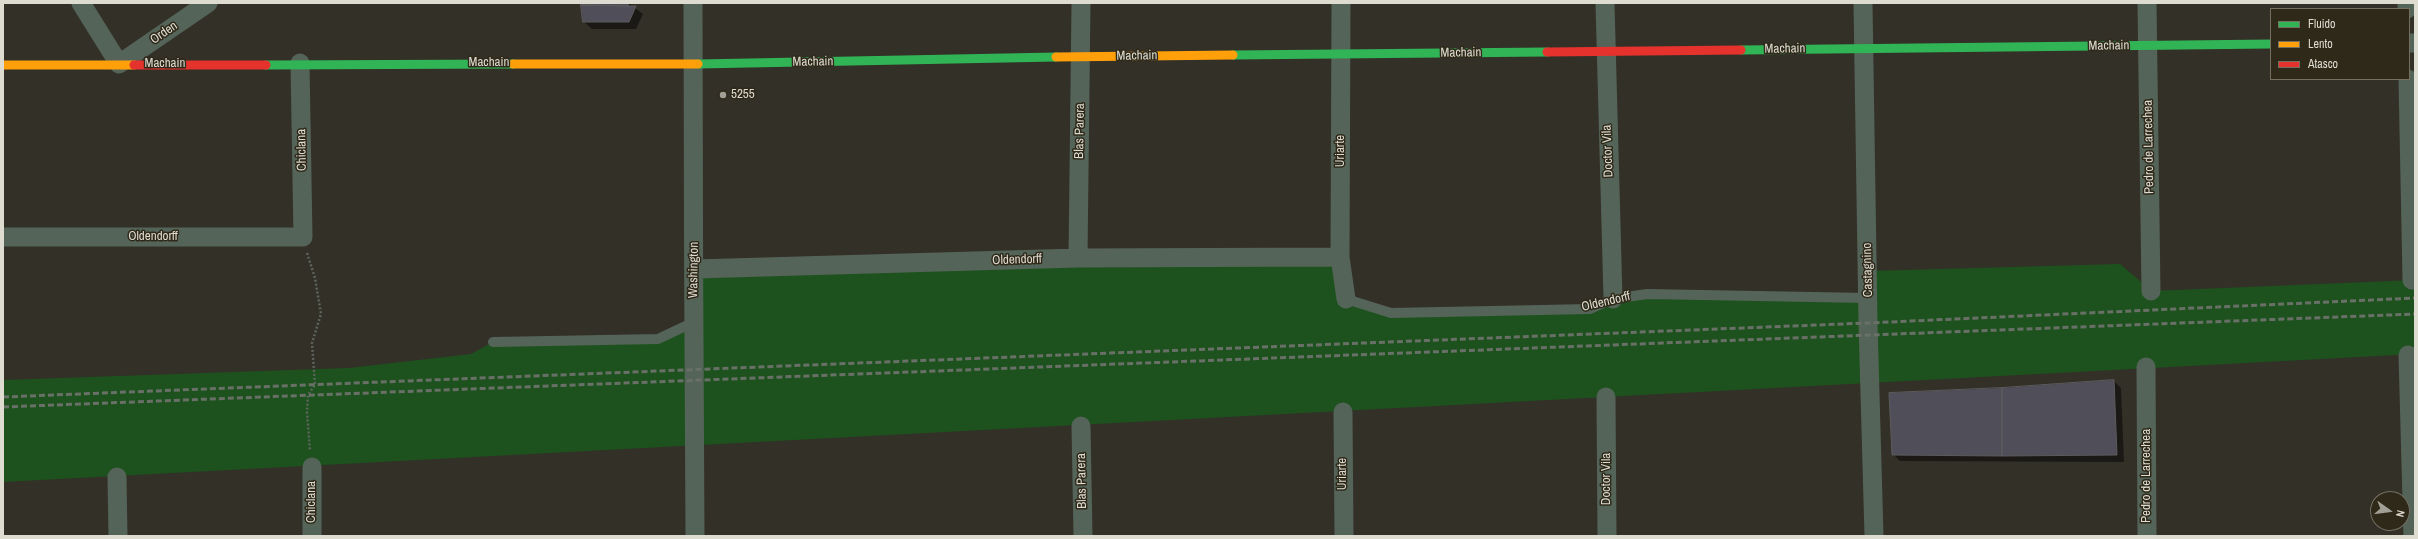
<!DOCTYPE html>
<html>
<head>
<meta charset="utf-8">
<style>
  body { margin:0 }
  #map { position:relative; width:2418px; height:539px; overflow:hidden; background:#333028; font-family:"Archivo Narrow",sans-serif }
  canvas { display:block }
  .frame { position:absolute; inset:0; border:4px solid #dedbd1; pointer-events:none }
  .legend { position:absolute; left:2270px; top:8px; width:140px; height:72px; box-sizing:border-box; background:#2e2919; border:1px solid #747063; margin:0; padding:5px 7px; list-style:none; font-size:12px; color:#dedbd1 }
  .legend li { display:flex; align-items:center; gap:8px; height:20px }
  .legend b { width:20px; border:1px solid #747063 }
  .north { position:absolute; left:2370px; top:491px; width:40px; height:40px; box-sizing:border-box; background:#2e2919; border:1px solid #747063; border-radius:50%; rotate:104deg; font-size:11px; font-weight:700; line-height:16px; text-align:center; color:#dedbd1 }
  .north::after { content:''; display:block; margin:auto; width:14px; height:18px; background:#a29f96; clip-path:polygon(50% 0,100% 100%,50% 72%,0 100%) }
</style>
</head>
<body>
<div id="map">
<canvas width="2418" height="539"></canvas>
<div class="frame"></div>
<ul class="legend">
<li><b style="height:5px;background:#30b455"></b>Fluido</li>
<li><b style="height:5px;background:#ff9f0a"></b>Lento</li>
<li><b style="height:5px;background:#e5322d"></b>Atasco</li>
</ul>
<div class="north">N</div>
</div>
<script>
const context = document.querySelector('canvas').getContext('2d');
context.lineJoin = 'round';
function fill(path, color) { context.fillStyle = color; context.fill(path, 'evenodd'); }
function stroke(path, color, width, dash) { context.strokeStyle = color; context.lineWidth = width; context.lineCap = dash ? 'butt' : 'round'; context.setLineDash(dash || []); context.stroke(path); }
function label(font, color, halo, rows, align = 'center') {
  context.font = font + ' "Archivo Narrow",sans-serif'; context.lineWidth = 3; context.setLineDash([]); context.textBaseline = 'middle'; context.strokeStyle = halo; context.fillStyle = color; for (const [text, x, y, turn = 0] of rows) {
    context.save(); context.translate(x, y); context.rotate((+turn || 0) * Math.PI / 180); context.textAlign = isNaN(turn) ? turn : align; if (halo) context.strokeText(text, 0, 0); context.fillText(text, 0, 0); context.restore();
  }
}
fill(new Path2D(`
  M1340,257L1346,299L1391,313L1590,309L1647,294L1868,298V271L2120,264L2152,291L2415,280V354L3,482V380L349,368L471,354L493,342L658,339L692,323L695,269Z`), '#1d521e');
fill(new Path2D(`
  M571,3H581L571,4Z
  M583,3H628L643,14L636,29H592L584,22Z
  M2114,381L2121,388L2124,462L1900,461L1893,454L1890,394Z`), '#0007');
const building = new Path2D(`
  M581,3H627L629,6L581,5Z
  M581,5L629,6H636L629,22H583Z
  M2114,380L2117,455L2002,456V388Z
  M2002,388V456L1892,455L1889,393Z`);
fill(building, '#504e59');
stroke(building, '#5c5b5c', 1);
stroke(new Path2D(`
  M307,253L315,278L321,314L312,343L315,385L308,395L307,412L310,451`), '#5c645b', 2.5, [2, 2]);
stroke(new Path2D(`
  M1346,299L1391,313L1590,309L1613,299L1647,294L1868,298
  M493,342L658,339L692,323`), '#556458', 10);
stroke(new Path2D(`
  M81,3L119,64L208,3
  M693,3C694,181 693,358 695,536
  M1341,3L1340,257L1346,299
  M1605,3L1613,299
  M1863,3L1868,323L1874,536
  M2147,3L2151,291
  M2407,3V9
  M2409,43H2415
  M2408,79L2412,280H2415
  M3,237H303L300,63
  M1078,258L1081,3
  M695,269L1078,258L1340,257
  M2408,355L2413,536
  M2146,367L2147,536
  M1606,397L1607,536
  M1343,412L1344,536
  M1081,426L1083,536
  M312,467V536
  M117,477L118,536`), '#556458', 19);
stroke(new Path2D(`
  M1741,50L2271,44
  M1233,55L1547,52
  M698,64L1056,57
  M266,65L513,64`), '#30b455', 9);
stroke(new Path2D(`
  M1056,57L1233,55
  M513,64H698
  M3,65H134`), '#ff9f0a', 9);
stroke(new Path2D(`
  M1547,52L1741,50
  M134,65H266`), '#e5322d', 9);
stroke(new Path2D(`
  M3,397L1868,323L2415,298
  M3,407L2415,314`), '#697067', 3, [6, 3]);
for (const [x, y, r, color] of [
  [723,95,4,"#a29f96"]
]) { const dot = new Path2D(); dot.arc(x, y, r, 0, 2 * Math.PI); context.fillStyle = color; context.fill(dot); stroke(dot, '#2e2919', 1.5); }
label('13px', '#dedbd1', '#2e2919', [
  ["Orden",164,33,-34],
  ["Machain",2109,46,-1],
  ["Machain",1785,49,-1],
  ["Machain",1461,53,-1],
  ["Machain",1137,56,-1],
  ["Machain",813,62,-1],
  ["Machain",489,63],
  ["Machain",165,64],
  ["Blas Parera",1080,131,-89],
  ["Pedro de Larrechea",2149,147,-91],
  ["Chiclana",302,150,-91],
  ["Uriarte",1341,151,-90],
  ["Doctor Vila",1608,151,-92],
  ["Oldendorff",153,237],
  ["Oldendorff",1017,260,-2],
  ["Washington",694,270,-89],
  ["Castagnino",1868,270,-91],
  ["Oldendorff",1606,302,-13],
  ["Uriarte",1343,474,-90],
  ["Pedro de Larrechea",2147,476,-90],
  ["Doctor Vila",1607,479,-90],
  ["Blas Parera",1082,481,-91],
  ["Chiclana",312,502,-90]
]);
label('13px', '#dedbd1', '#2e2919', [
  ["5255",731,95]
], 'left');
</script>
</body>
</html>
